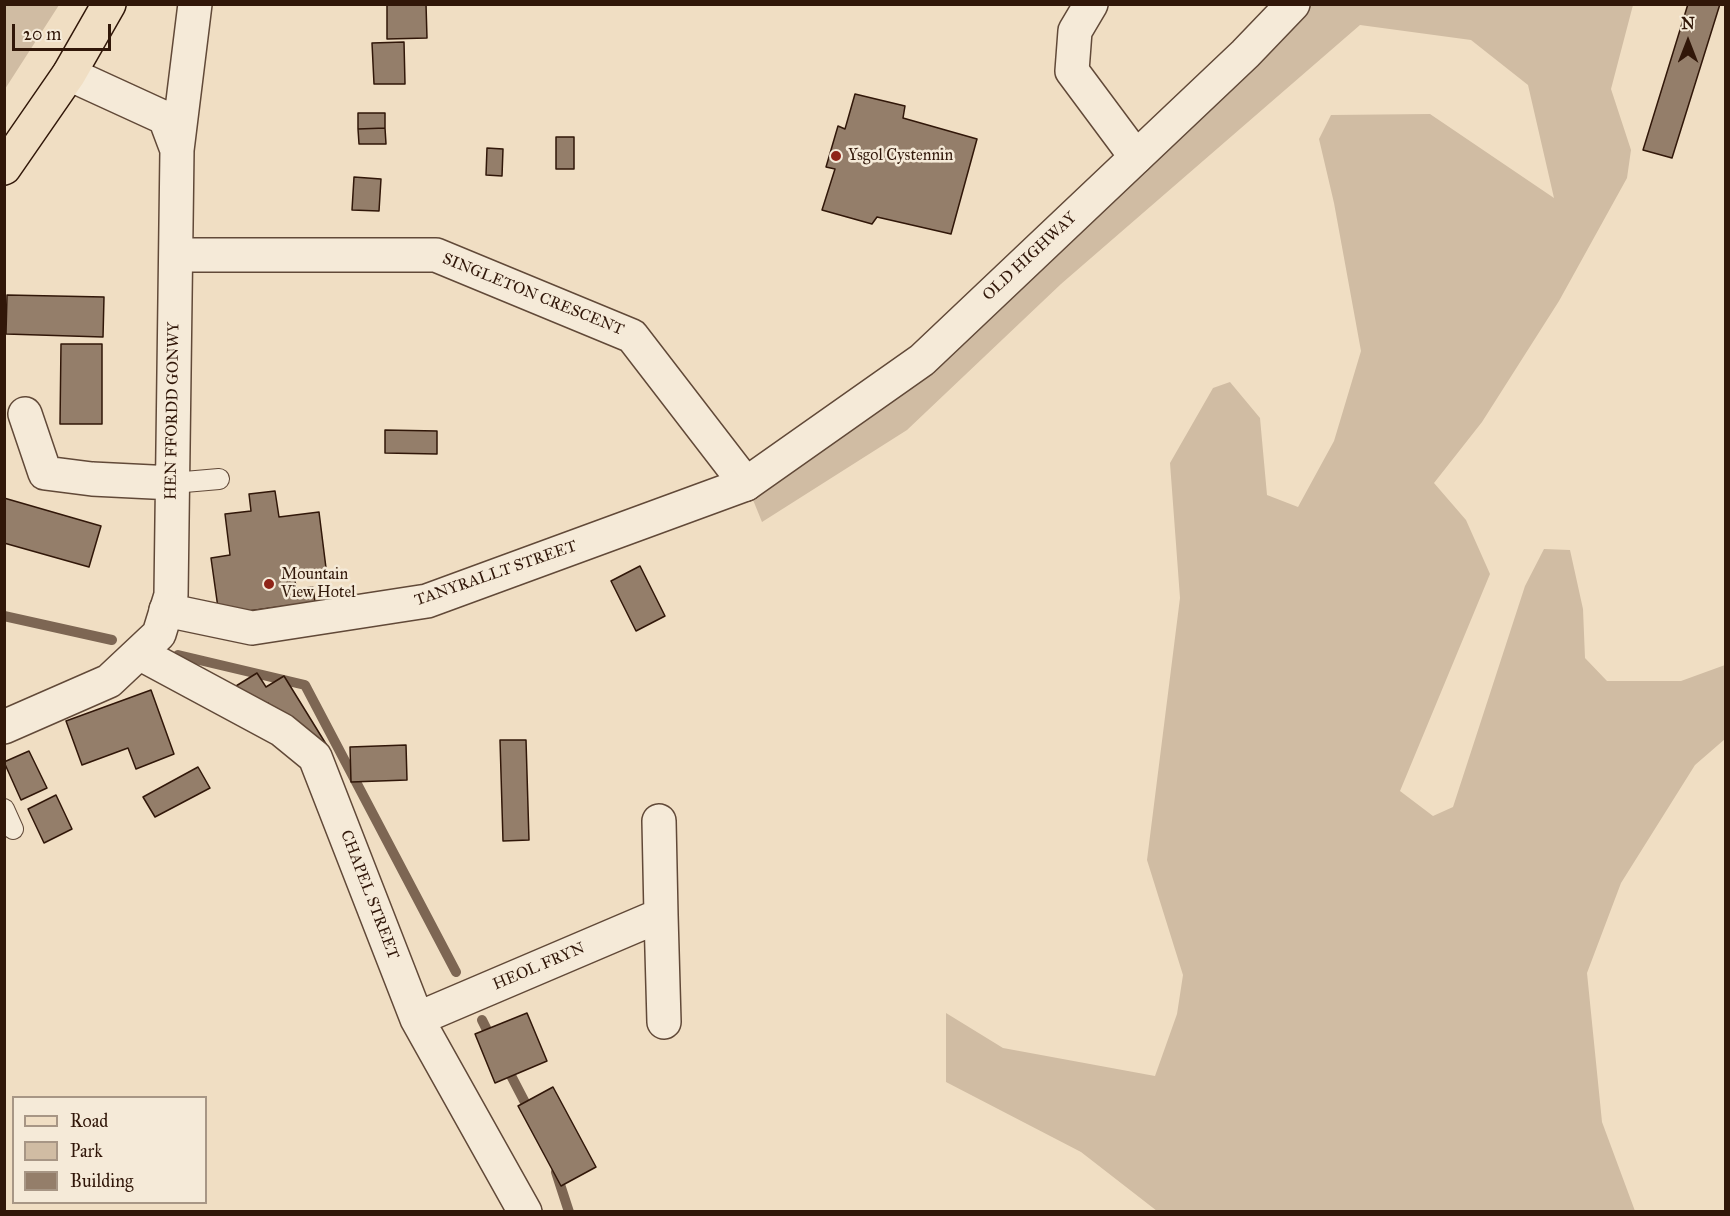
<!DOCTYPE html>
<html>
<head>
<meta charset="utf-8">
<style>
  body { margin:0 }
  #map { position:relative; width:1730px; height:1216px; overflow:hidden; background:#f0dec3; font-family:"IM FELL Great Primer",serif }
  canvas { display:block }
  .frame { position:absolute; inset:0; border:6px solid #311709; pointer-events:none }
  .legend { position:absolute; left:12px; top:1096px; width:195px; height:108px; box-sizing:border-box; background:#f5ead8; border:2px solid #a79685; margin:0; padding:8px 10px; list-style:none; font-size:18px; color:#311709 }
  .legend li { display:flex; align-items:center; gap:12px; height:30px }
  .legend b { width:30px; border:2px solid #a79685 }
  .north { position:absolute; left:1658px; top:12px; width:60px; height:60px; -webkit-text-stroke:4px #f5ead8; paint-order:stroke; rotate:0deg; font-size:16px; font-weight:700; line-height:24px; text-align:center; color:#311709 }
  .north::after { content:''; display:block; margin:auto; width:21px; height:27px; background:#311709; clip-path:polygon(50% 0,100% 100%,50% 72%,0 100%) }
  .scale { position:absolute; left:12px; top:24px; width:99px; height:27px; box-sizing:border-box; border:3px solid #311709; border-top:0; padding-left:8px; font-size:18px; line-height:21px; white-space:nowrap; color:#311709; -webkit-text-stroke:4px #f5ead8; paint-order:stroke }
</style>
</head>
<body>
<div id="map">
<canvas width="1730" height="1216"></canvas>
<div class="frame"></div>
<ul class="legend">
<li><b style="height:8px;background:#f0dec3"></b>Road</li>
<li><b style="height:16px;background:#d0bca3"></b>Park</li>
<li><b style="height:16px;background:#947e6a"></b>Building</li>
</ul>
<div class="north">N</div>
<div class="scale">20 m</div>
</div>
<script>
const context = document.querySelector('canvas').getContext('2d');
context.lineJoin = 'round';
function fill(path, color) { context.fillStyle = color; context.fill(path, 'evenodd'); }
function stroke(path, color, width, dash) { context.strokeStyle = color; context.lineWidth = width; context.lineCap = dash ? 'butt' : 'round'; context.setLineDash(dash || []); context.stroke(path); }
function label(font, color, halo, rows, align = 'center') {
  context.font = font + ' "IM FELL Great Primer",serif'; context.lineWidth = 5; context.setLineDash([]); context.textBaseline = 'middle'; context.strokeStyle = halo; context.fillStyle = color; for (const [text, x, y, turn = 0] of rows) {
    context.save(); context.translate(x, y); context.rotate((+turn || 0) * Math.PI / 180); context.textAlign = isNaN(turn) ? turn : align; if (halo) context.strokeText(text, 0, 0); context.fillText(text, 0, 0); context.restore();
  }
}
fill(new Path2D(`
  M5,4L59,5L5,89L4,5Z
  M1306,5H1633L1611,89L1631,150L1627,178L1559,301L1482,422L1434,483L1466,520L1490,574L1400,791L1433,816L1453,807L1525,586L1544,549L1570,550L1583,609L1585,658L1607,681H1681L1725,665V739L1695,765L1621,883L1587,973L1602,1122L1635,1211H1157L1081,1152L946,1082V1013L1003,1048L1155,1076L1177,1014L1183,975L1147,860L1180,598L1170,463L1213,388L1230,382L1260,418L1267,495L1298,507L1334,441L1361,351L1334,203L1319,139L1331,115L1430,114L1554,198L1528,85L1471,40L1360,25L1061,284L907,430L762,522L751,495Z`), '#d0bca3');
stroke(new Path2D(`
  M4,616L112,640
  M178,655L305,685L456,972
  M482,1020L493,1042
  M505,1064L531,1114
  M556,1172L569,1212`), '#7d6653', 10);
const building = new Path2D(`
  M387,4H426L427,38L387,39Z
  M1688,4H1720L1672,158L1643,150Z
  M404,42L405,84H374L372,43Z
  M855,94L905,106L903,118L977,139L951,234L877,217L872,224L822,210L835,169L826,167L838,126L845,129Z
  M358,113H385V128L358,129Z
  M385,128L386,144H359L358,129Z
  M556,137H574V169H556Z
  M487,148L503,149L502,176L486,175Z
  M354,177L381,179L379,211L352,210Z
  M7,295L104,297L103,337L6,334Z
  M61,344H102V424H60Z
  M385,430L437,431V454L385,453Z
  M275,491L279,517L319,512L327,576L295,580L296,589L313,587L315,602L219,615L211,558L230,555L225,514L251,511L249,494Z
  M4,498L101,526L89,567L4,543Z
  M640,566L665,616L636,631L611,581Z
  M257,673L266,687L284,676L326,744L301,759L268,703L253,713L236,686Z
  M151,690L174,754L136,769L128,748L82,765L66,721Z
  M500,740H526L529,840L503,841Z
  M406,745L407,780L351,782L350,747Z
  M29,751L47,788L21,800L4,762Z
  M198,767L210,788L155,817L143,797Z
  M56,795L72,829L44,843L28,809Z
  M527,1013L547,1061L495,1083L475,1034Z
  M553,1087L596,1167L561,1186L518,1106Z`);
fill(building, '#947e6a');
stroke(building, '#311709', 1.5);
const service = new Path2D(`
  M173,483L219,479
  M4,809L13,829`);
const minor = new Path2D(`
  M1091,4L1075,31L1072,71L1136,157
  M69,74L165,118L177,150
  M176,255H436L632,336L746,484
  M25,414L45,473L92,479L173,483
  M139,653L282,730L315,757L417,1019L525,1212
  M4,727L109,681L159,634L171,595L177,150L195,4
  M661,915L664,1022
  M417,1019L661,915L659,821`);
const tertiary = new Path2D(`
  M166,610L252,628L427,601L746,484L922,360L1245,54L1293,4`);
const primary = new Path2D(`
  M4,168L69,74L109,4`);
stroke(service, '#614938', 22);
stroke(minor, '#614938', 36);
stroke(tertiary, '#614938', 36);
stroke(primary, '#311709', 36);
stroke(service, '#f5ead8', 20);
stroke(minor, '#f5ead8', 33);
stroke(tertiary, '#f5ead8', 33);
stroke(primary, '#f0dec3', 33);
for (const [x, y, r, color] of [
  [836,156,6,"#8f2418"],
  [269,584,6,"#8f2418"]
]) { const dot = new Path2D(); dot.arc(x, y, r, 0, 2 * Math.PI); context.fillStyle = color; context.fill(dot); stroke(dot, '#f5ead8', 2); }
label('16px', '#311709', '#f5ead8', [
  ["Ysgol Cystennin",848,156],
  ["Mountain",281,575],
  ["View Hotel",281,593]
], 'left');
label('16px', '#311709', '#f5ead8', [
  ["OLD HIGHWAY",1030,257,-43],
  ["SINGLETON CRESCENT",533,295,22],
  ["HEN FFORDD GONWY",173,411,-89],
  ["TANYRALLT STREET",496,574,-19],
  ["CHAPEL STREET",369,895,69],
  ["HEOL FRYN",539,967,-23]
]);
</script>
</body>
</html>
